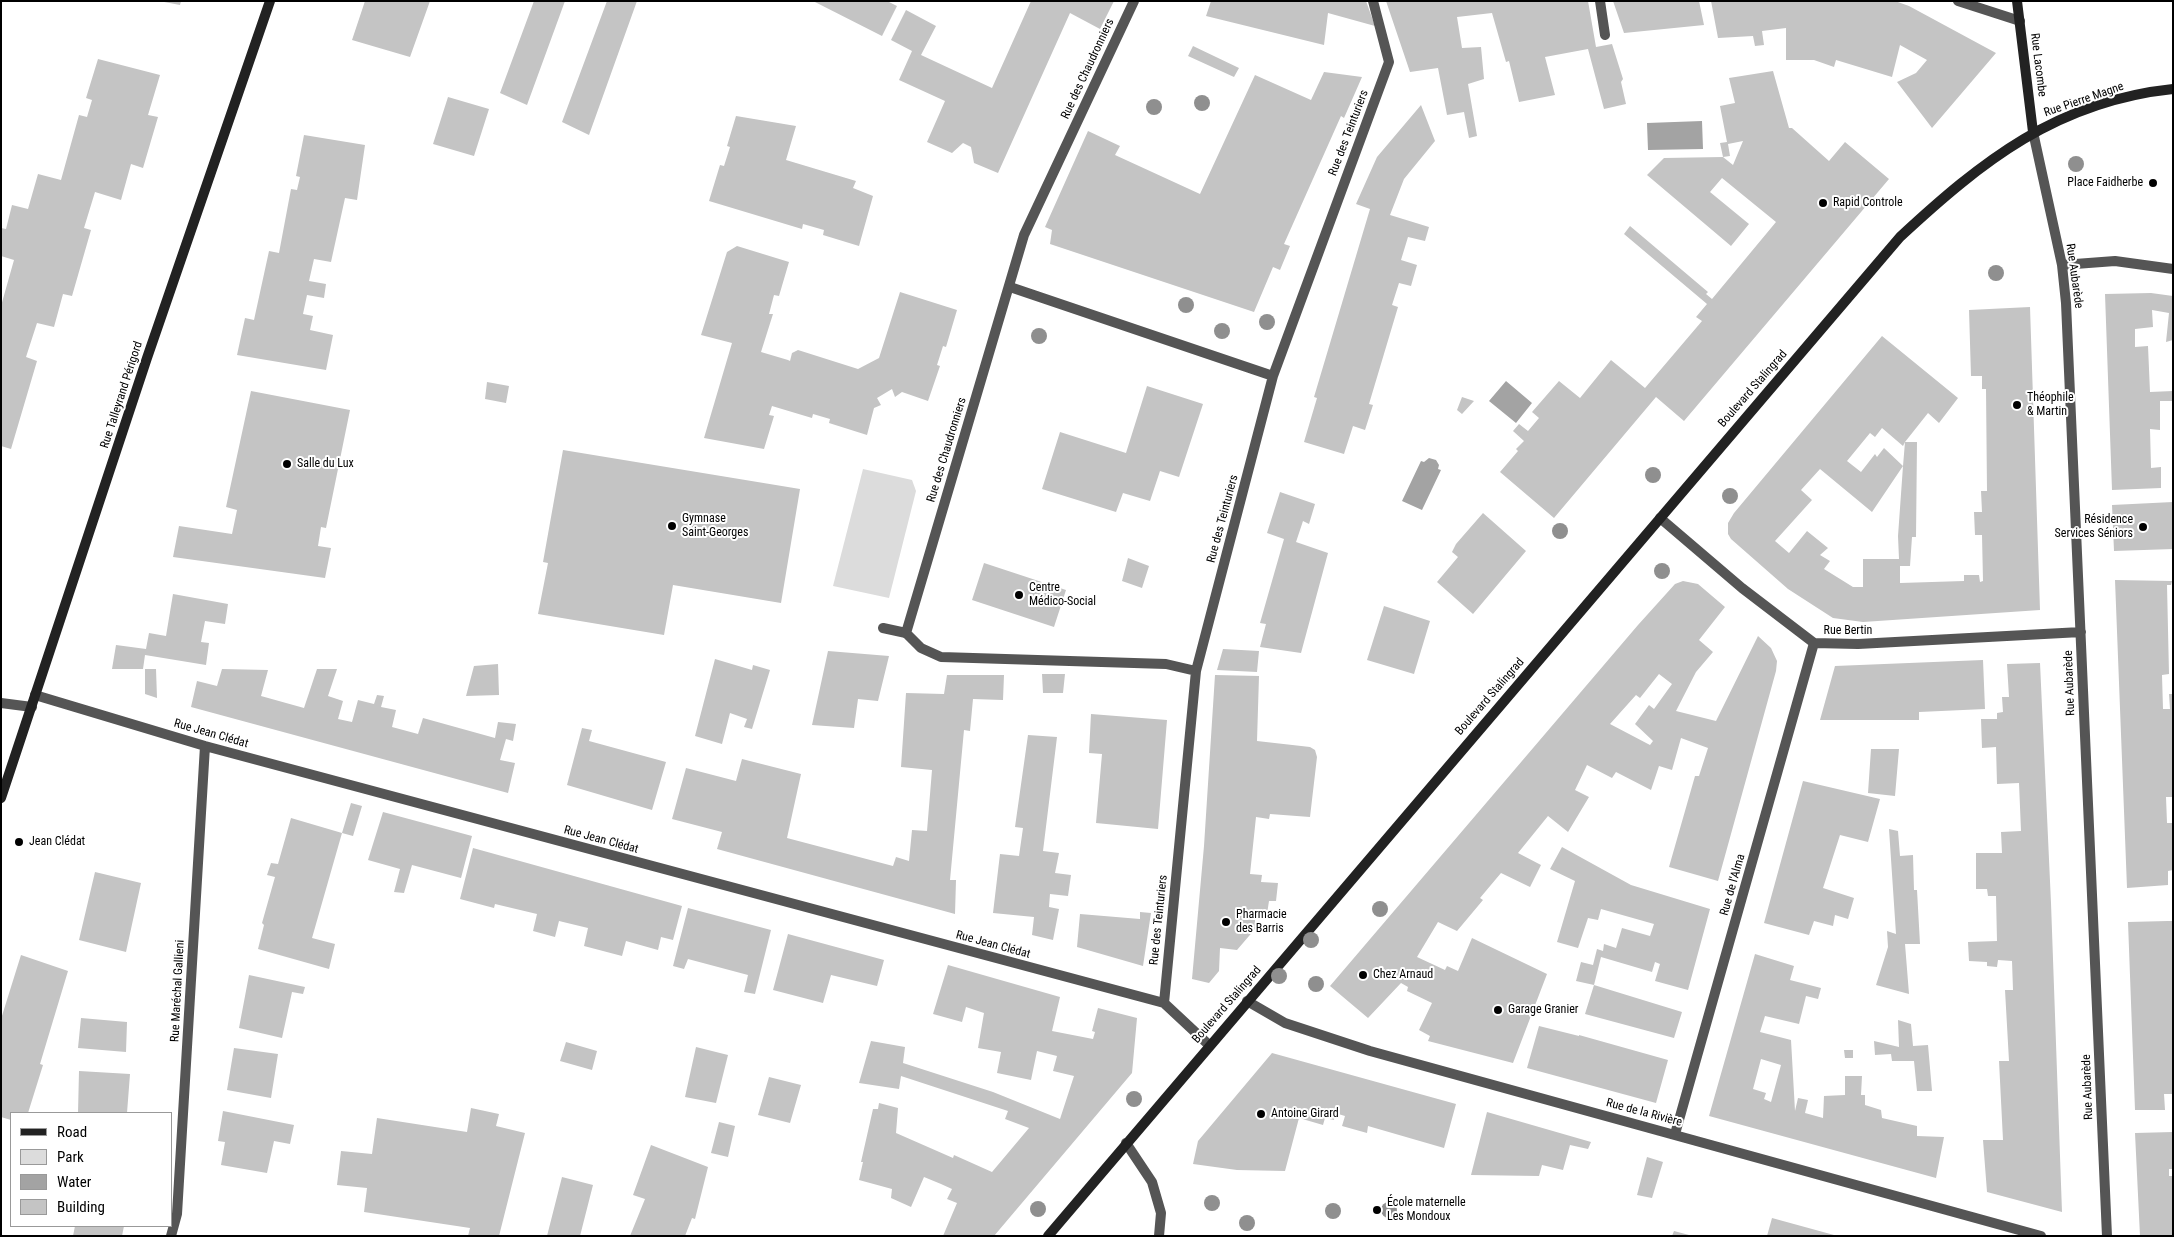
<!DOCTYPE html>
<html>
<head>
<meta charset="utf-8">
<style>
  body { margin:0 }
  #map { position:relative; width:2174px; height:1237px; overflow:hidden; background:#fff; font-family:"Roboto Condensed",sans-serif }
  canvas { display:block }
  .frame { position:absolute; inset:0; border:2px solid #000; pointer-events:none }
  .legend { position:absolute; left:10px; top:1112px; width:162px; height:115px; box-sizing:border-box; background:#fff; border:1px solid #999; margin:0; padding:6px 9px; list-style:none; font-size:15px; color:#000 }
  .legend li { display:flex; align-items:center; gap:10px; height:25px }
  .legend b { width:25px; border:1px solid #999 }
</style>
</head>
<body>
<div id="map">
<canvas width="2174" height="1237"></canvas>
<div class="frame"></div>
<ul class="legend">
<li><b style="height:6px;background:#222"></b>Road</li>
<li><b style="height:14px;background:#dcdcdc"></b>Park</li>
<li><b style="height:14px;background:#a3a3a3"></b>Water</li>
<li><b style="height:14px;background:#c4c4c4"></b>Building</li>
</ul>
</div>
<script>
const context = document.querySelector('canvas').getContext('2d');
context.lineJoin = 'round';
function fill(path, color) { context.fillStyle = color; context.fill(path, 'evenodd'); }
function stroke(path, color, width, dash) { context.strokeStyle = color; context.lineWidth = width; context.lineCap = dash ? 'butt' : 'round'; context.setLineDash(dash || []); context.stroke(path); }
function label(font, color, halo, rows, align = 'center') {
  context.font = font + ' "Roboto Condensed",sans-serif'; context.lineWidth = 4; context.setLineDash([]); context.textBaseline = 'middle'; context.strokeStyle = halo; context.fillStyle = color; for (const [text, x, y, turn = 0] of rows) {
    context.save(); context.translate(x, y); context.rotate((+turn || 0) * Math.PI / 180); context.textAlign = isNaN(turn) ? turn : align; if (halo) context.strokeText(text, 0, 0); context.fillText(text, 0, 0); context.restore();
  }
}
fill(new Path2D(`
  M863,469L912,480L916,491L889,598L833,586Z`), '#dcdcdc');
fill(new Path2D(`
  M1702,121L1703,149L1648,150L1647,123Z
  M1506,381L1532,403L1516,423L1489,401Z
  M1429,458L1436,460L1439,465L1438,469L1441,470L1422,510L1402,501L1421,461L1424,462Z`), '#a3a3a3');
fill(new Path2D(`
  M159,1H181L180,5Z
  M365,1H430L410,57L352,40Z
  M534,1H565L527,105L500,93Z
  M607,1H637L589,135L562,122Z
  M813,1H887L897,6L882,36Z
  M1031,1H1114L1100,29L1070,13L998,173L974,163L971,147L963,143L952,153L927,142L945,101L899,80L912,51L891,40L906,10L936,26L921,55L992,88Z
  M1211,1H1366L1375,26L1328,13L1324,45L1206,16Z
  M1386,1H1588L1596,47L1612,44L1623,79L1621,82L1626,104L1604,109L1588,49L1545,57L1555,95L1519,102L1509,61L1506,62L1492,13L1457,17L1462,48L1481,47L1484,79L1468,84L1477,136L1469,138L1464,112L1447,115L1438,68L1410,72Z
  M1613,1H1699L1704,25L1624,33Z
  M1711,1H1895L1909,6L1996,53L1932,128L1897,82L1916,73L1927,60L1900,45L1892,77L1836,60L1834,67L1814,60H1786V28L1762,31L1764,45L1755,46L1753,36L1718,38Z
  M1193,46L1239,68L1234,77L1188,56Z
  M98,59L160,75L148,115L158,117L143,168L131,164L121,200L95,192L84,228L91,230L72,296L63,294L54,327L37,323L26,357L37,361L11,449L1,446V306L14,260L1,256V228L6,229L12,205L28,209L38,174L61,180L79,115L87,117L92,100L86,98Z
  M1773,71L1789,128H1792L1829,161L1845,142L1889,179L1684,421L1656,397L1554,518L1500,472L1518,451L1516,449L1524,441L1513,431L1519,424L1528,431L1539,418L1532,412L1559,381L1580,398L1611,360L1645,388L1702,321L1696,317L1707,304L1624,234L1630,226L1708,292L1706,294L1712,299L1776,222L1722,178L1710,192L1749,224L1731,246L1647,175L1664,158L1723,157L1733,165L1743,141L1728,144L1730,156L1723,157L1720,143L1727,142L1720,106L1735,103L1729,78Z
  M1324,72L1362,77L1344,118L1341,116L1284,244L1290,246L1280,270L1273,267L1254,312L1050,244L1052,230L1045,227L1088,131L1120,146L1115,155L1200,194L1255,75L1311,100Z
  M448,97L489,109L474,156L433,144Z
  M1421,105L1435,141L1404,179L1390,215L1429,227L1425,241L1408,237L1401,260L1417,265L1411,286L1399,283L1392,305L1398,307L1369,404L1373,405L1365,430L1353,426L1344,454L1304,442L1317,398L1314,397L1370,209L1356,204L1377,157Z
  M736,116L796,126L786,160L856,181L853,188L873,196L859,246L823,235L824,230L803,224L802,229L709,201L720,165L724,166L730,147L727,146Z
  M304,135L365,145L357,200L345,198L331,262L314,259L309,281L326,284L324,298L307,295L303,314L313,316L310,330L333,335L326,370L237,355L245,318L254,320L269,251L279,253L291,189L297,190L300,177L296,176Z
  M737,246L789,262L779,296L774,295L769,314H773L761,352L788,360L790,361L792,353L798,350L858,369L879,358L900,292L957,310L946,347L943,346L937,365L940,366L928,401L902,392L895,397L892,389L877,398L881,405L874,408L867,435L829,423L830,419L813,414L812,418L772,406L769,415L774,416L764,449L704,438L732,343L701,335L727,252Z
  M2151,293L2173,296V340L2166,342L2169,313L2152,310L2153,327L2135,329V347L2148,346L2150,392L2173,391V401H2160V430L2150,429L2151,468L2161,467V488L2112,490L2105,294Z
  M2030,307L2040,610L1863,622L1833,618L1788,589L1731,539L1728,534V523L1734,513L1882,336L1958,398L1939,423L1928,413L1905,442L1903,446L1882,428L1875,437L1870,433L1847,461L1861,472L1875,454L1877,457L1884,448L1903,466L1905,442H1917L1916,537H1912L1910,566H1900V583L1964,581V575H1979L1980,582L1983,581L1982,535H1975L1974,512H1982L1981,491H1987L1986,389H1982V376H1971L1969,310ZM1903,466L1898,536L1899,559H1863V587H1853L1824,569L1830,561L1820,555L1828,548L1807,531L1789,553L1775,541L1812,500L1801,490L1820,469L1872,512Z
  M487,382L509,386L506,403L485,399Z
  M1147,386L1203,404L1179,477L1160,471L1150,501L1123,493L1116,512L1042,489L1060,432L1126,453Z
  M251,391L350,410L326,528L321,527L318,546L331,548L325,578L173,557L179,526L232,534L237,510L226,507Z
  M1462,397L1474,401L1462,414L1457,410Z
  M563,450L800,489L781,603L673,585L664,635L538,614L548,563L543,562Z
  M1280,492L1315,504L1309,524L1303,521L1296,542L1328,553L1301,653L1260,647L1266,624L1260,623L1284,539L1267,533Z
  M2173,502V549L2114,551L2112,505Z
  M1483,513L1526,551L1473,614L1437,582L1458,557L1452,552L1456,544Z
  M1128,558L1149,566L1142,588L1122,581Z
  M984,563L1066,590L1054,627L972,600Z
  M2115,580L2172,581L2171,585H2167L2169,674L2162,675L2163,709H2170L2169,694H2173V797H2166L2167,823H2173V870L2168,871V885L2127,888Z
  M1683,581L1698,584L1725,607L1699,640L1713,652L1696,672L1676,711L1716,721L1758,636L1771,648L1777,661L1776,671L1718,881L1669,867L1695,776H1699L1708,748L1681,738L1672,770L1659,766L1651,790L1616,772L1612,778L1587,765L1575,790L1589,797L1568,832L1548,816L1518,853L1541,865L1530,887L1501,873L1480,898L1483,900L1457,931L1438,922L1417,957L1445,970L1447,966L1458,971L1472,938L1547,974L1513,1063L1428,1041L1430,1036L1419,1030L1432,1003L1407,991L1408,987L1401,983L1368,1018L1330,986L1638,625L1675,584ZM1659,674L1672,684L1654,709L1649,705L1635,724L1653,741L1650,745L1610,724L1636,695L1640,698Z
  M173,594L228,604L225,624L205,621L201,642L209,643L206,665L145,655L143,669H112L116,645L146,649L149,633L166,636Z
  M1384,606L1430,621L1414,674L1367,660Z
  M1223,649L1259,651L1257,672L1217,670Z
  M828,651L889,656L878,701L858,699L854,728L812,725Z
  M715,659L752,670L753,665L770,670L752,729L744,727L747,719L730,713L722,744L695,736Z
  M1983,660L1985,709L1919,712V720H1820L1835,666Z
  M2040,663L2051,903L2062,1212L1987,1192L1983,1140H2003L1999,1061H2009L2005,990H2013L2012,961L1998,960L1997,967L1987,966V962L1969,961L1968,942L1997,941L1996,896H1988L1987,889H1976V853H2002L2001,832L2021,831L2019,783L1997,784L1996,747L1982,748L1981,719H1997V713L2003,712L2002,697H2009L2007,664Z
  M498,664L499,695L466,696L474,666Z
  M145,669H156L157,698L145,694Z
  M222,669L268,670L261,696L304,708L317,669H337L328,696L343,701L338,719L352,722L358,700L374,704L377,695L384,696L381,707L396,710L392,727L418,734L423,718L495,738L498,722L516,724L513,741L506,739L500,760L515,763L508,793L191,707L197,681L217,686Z
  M1042,674H1065L1063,693H1043Z
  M947,675H1004L1003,700L973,699L970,731L964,730L950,880H956L955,914L717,849L722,832L672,819L686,768L736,781L742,759L801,774L787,838L893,866L896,857L909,861L912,830L927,831L932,770L901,767L906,693L944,694Z
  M1215,675L1259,676L1257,741L1310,747L1315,750L1317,757L1310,817L1270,814L1269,819L1256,817L1250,874L1262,875L1261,882L1278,883L1276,901H1269L1267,914L1255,912V929L1237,950L1220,948L1219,971L1209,983L1192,979L1204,846Z
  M1091,714L1167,720L1158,829L1096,823L1102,754L1089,753Z
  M582,728L592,730L589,741L666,762L652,810L567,785Z
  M1028,735L1057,737L1043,851L1059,853L1055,873L1071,875L1068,896L1050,894L1049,907L1059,909L1053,940L1032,935L1034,917L993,913L1000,854L1019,856L1023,828L1015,827Z
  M1871,749H1899L1895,796L1868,793Z
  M1803,781L1880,799L1868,842L1840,835L1823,888L1854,898L1848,919L1835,915L1833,926L1814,921L1809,935L1764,923Z
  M351,803L362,806L353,836L342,833Z
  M383,812L472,836L461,878L412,865L404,893L394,892L400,869L368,860Z
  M291,818L342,833L312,938L335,944L329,969L258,949L264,925L262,923L275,877L267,875L271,863L278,864Z
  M1889,829L1898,831L1900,856L1913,855L1914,890H1917L1920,944H1905L1909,994L1876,985L1888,947L1887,931L1896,934Z
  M1562,847L1631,885L1710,909L1688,990L1655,981L1660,964L1655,962L1652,972L1601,957L1594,985L1576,981L1581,962L1593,965L1597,949L1603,951L1604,944L1616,948L1622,928L1650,936L1654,924L1601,909L1598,920L1588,918L1578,948L1557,942L1575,881L1550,869Z
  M473,848L682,906L673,940L661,937L658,950L626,941L622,956L584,946L588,928L559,921L555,937L533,931L537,914L495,904L494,908L460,899Z
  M95,872L141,883L126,952L79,940Z
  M688,908L771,930L755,994L744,992L748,975L688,959L684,969L673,966Z
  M1140,912L1151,913L1143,966L1077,947L1080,914L1140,919Z
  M2168,921H2173V1094H2164L2165,1110H2135L2128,922Z
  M788,934L884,960L877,986L831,975L823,1003L773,990Z
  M1755,954L1794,966L1790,980L1821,988L1818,999L1806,996L1799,1024L1765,1016L1760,1032L1791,1040L1795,1111L1798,1098L1808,1100L1805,1113L1823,1118L1824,1096L1845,1095V1076H1862L1861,1095H1865V1105L1881,1110L1882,1118L1917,1126V1136L1944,1137L1936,1178L1709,1116ZM1761,1059L1781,1065L1771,1102L1764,1099L1766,1093L1753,1089Z
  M21,955L68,971L40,1064L43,1065L28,1113H11V1120L1,1117V1019Z
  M948,965L1060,997L1052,1031L1093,1039L1095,1032L1092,1031L1098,1008L1137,1018L1132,1073L994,1236H943L957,1203L947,1199L952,1189L941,1184L924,1177L911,1207L891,1198L892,1189L859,1180L863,1162H861L873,1109H878L879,1103L898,1108L896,1133L953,1158L954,1155L992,1172L1029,1128L1005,1119L1008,1111L901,1076L899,1089L859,1083L871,1041L905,1047L903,1063L993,1092L1060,1119L1074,1076L1053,1071L1057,1056L1037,1051L1031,1080L997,1073L1001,1052L978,1048L984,1013L966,1007L962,1022L933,1014Z
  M249,975L305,987L303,994L292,992L282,1038L239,1028Z
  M1594,985L1682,1012L1674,1038L1585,1014Z
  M81,1018L127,1022L126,1052L78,1048Z
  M1898,1020L1911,1024L1913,1046L1928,1045L1932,1091H1917L1914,1061H1892L1891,1054L1875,1055L1874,1041L1899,1047Z
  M1539,1026L1579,1036V1035L1668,1060L1656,1103L1527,1068Z
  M566,1042L597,1051L592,1070L560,1061Z
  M696,1047L728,1055L716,1103L685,1097Z
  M234,1048L278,1054L271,1098L227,1090Z
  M1844,1050H1853V1058H1845Z
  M1272,1053L1456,1104L1444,1148L1368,1126L1367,1133L1342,1126L1345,1116L1335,1113L1334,1120L1325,1118L1323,1125L1299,1118L1285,1171L1237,1170L1193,1164L1198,1141Z
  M79,1071L130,1074L127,1113H78Z
  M769,1077L801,1085L790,1123L758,1115Z
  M471,1108L499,1114L496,1126L525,1133L499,1236H468L470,1228L364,1212L367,1188L337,1185L341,1151L372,1154L377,1118L467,1132Z
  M223,1111L294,1125L290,1144L274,1141L267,1173L221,1165L225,1142L218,1141Z
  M1487,1112L1591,1142L1588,1149L1570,1145L1563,1170L1542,1165L1539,1176L1471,1175Z
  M719,1122L735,1126L728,1157L711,1153Z
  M2173,1132V1169H2169V1176H2173V1236H2140L2135,1133Z
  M651,1145L708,1167L695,1219L692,1218L685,1236H630L645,1199L633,1195Z
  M1647,1157L1663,1162L1652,1198L1637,1195Z
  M562,1177L593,1185L580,1236H547Z
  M1772,1218L1834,1235V1236H1767Z
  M75,1226H124L122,1236H73Z
  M1674,1231L1689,1235V1236H1672Z`), '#c4c4c4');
stroke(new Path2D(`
  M1600,1L1605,35
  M883,628L906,633`), '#555', 10);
stroke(new Path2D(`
  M1134,1L1024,235L906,633L921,648L941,657L1166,664L1196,671
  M1958,1L2020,21
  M2033,132L2062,265L2066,303L2107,1236
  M2062,265L2115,261L2173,269
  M1010,287L1273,376
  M1660,518L1742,588L1814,643L1858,644L2081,632
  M35,695L205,746L1164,1003
  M1,703L32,707
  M1247,1001L1285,1023L1370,1051L2041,1236
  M1209,1045L1164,1003L1196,671L1273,376L1389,62L1373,1
  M1675,1134L1814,643
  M1126,1143L1152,1182L1161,1213L1159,1236
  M171,1236L177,1214L205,746`), '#555', 10);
stroke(new Path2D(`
  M2017,1L2033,132
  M1,798L147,358L270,1
  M1048,1236L1900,237C1982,161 2057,101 2173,89`), '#222', 10);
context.fillStyle = '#8f8f8f';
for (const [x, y] of [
  [1202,103],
  [1154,107],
  [2076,164],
  [1996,273],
  [1186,305],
  [1267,322],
  [1222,331],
  [1039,336],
  [1653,475],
  [1730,496],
  [1560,531],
  [1662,571],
  [1380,909],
  [1311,940],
  [1279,976],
  [1316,984],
  [1134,1099],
  [1212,1203],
  [1038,1209],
  [1389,1210],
  [1333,1211],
  [1247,1223]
]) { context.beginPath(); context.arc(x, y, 8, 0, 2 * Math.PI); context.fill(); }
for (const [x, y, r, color] of [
  [2153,183,5,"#000"],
  [1823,203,5,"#000"],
  [2017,405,5,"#000"],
  [287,464,5,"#000"],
  [672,526,5,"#000"],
  [2143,527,5,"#000"],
  [1019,595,5,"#000"],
  [19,842,5,"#000"],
  [1226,922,5,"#000"],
  [1363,975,5,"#000"],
  [1498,1010,5,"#000"],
  [1261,1114,5,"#000"],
  [1377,1210,5,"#000"]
]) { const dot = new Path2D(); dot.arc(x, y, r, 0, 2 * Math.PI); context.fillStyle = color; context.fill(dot); stroke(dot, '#fff', 2); }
label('12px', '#000', '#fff', [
  ["Rue Lacombe",2038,65,83],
  ["Rue des Chaudronniers",1088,69,-65],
  ["Rue Pierre Magne",2084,100,-19],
  ["Rue des Teinturiers",1349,133,-69],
  ["Rue Aubarède",2074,276,82],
  ["Boulevard Stalingrad",1753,389,-49],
  ["Rue Talleyrand Périgord",122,395,-72],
  ["Rue des Chaudronniers",947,450,-73],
  ["Rue des Teinturiers",1223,519,-75],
  ["Rue Bertin",1848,631],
  ["Rue Aubarède",2070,683,-92],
  ["Boulevard Stalingrad",1490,697,-49],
  ["Rue Jean Clédat",211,734,16],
  ["Rue Jean Clédat",601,840,15],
  ["Rue de l'Alma",1733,885,-74],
  ["Rue des Teinturiers",1159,920,-84],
  ["Rue Jean Clédat",993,945,15],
  ["Rue Maréchal Gallieni",178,991,-87],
  ["Boulevard Stalingrad",1227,1005,-49],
  ["Rue Aubarède",2088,1087,-92],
  ["Rue de la Rivière",1644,1113,15]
]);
label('12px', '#000', '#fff', [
  ["Place Faidherbe",2143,183,"right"],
  ["Rapid Controle",1833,203],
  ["Théophile",2027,398],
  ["& Martin",2027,412],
  ["Salle du Lux",297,464],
  ["Gymnase",682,519],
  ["Saint-Georges",682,533],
  ["Résidence",2133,520,"right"],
  ["Services Séniors",2133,534,"right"],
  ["Centre",1029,588],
  ["Médico-Social",1029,602],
  ["Jean Clédat",29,842],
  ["Pharmacie",1236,915],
  ["des Barris",1236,929],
  ["Chez Arnaud",1373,975],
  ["Garage Granier",1508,1010],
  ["Antoine Girard",1271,1114],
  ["École maternelle",1387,1203],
  ["Les Mondoux",1387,1217]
], 'left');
</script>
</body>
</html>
